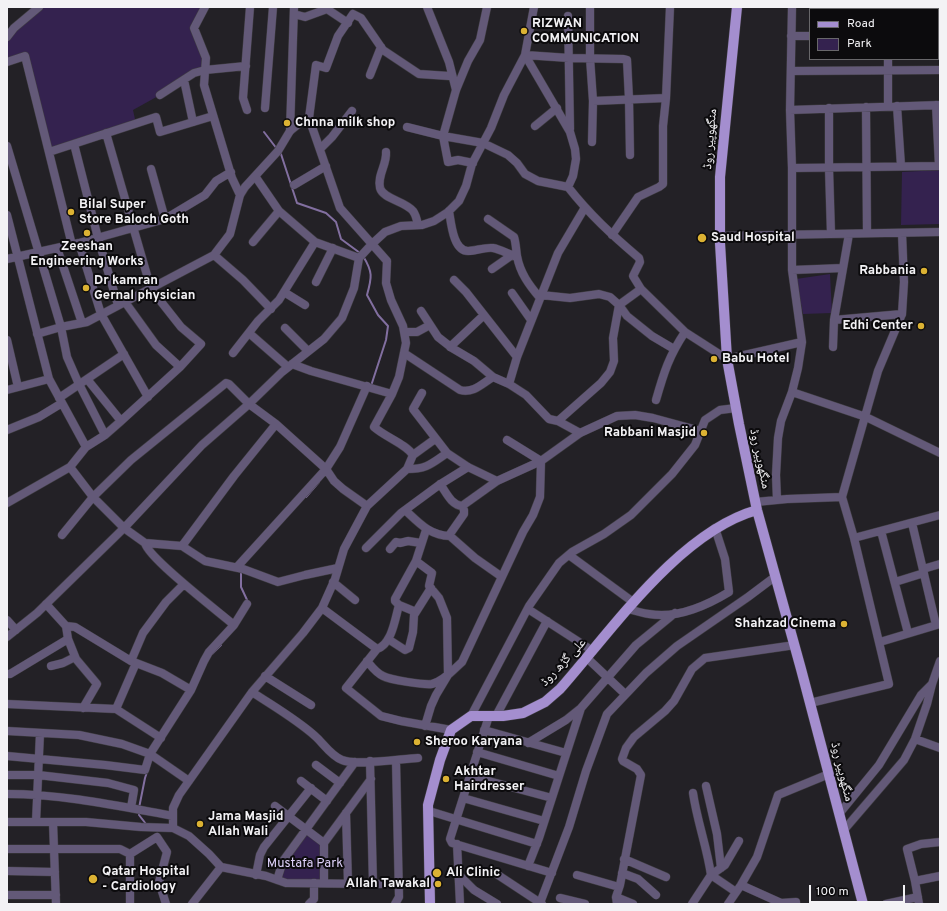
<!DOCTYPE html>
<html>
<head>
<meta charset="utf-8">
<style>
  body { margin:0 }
  #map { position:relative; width:947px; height:911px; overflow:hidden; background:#232126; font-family:Overpass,sans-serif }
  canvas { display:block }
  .frame { position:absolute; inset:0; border:8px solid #f3f2f5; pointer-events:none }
  .legend { position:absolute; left:809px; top:8px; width:130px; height:52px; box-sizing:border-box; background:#0c0b0d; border:1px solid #68676a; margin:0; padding:5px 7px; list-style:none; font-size:12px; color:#f3f2f5 }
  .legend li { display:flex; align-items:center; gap:8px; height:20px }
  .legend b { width:20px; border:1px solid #68676a }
  .scale { position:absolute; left:809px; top:885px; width:96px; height:18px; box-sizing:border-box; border:2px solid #f3f2f5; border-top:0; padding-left:5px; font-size:12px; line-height:14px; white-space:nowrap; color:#f3f2f5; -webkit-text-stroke:3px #0c0b0d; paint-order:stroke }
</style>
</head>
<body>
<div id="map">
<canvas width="947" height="911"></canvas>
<div class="frame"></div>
<ul class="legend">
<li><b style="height:5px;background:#a48ecf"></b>Road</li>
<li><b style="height:11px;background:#34224f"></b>Park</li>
</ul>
<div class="scale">100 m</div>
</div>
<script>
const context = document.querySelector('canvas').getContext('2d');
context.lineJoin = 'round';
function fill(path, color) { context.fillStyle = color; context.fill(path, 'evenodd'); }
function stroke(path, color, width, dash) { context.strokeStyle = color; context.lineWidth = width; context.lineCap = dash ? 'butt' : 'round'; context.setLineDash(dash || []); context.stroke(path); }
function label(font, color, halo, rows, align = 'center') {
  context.font = font + ' Overpass,"Noto Naskh Arabic",sans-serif'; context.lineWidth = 4; context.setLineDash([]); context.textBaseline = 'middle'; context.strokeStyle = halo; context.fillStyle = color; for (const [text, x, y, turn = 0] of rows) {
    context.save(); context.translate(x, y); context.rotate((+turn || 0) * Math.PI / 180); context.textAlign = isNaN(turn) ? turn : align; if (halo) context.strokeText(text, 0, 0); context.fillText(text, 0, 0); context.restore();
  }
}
fill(new Path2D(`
  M40,7H205L194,28L205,70L133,110L136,124L49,152L25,56L7,62V37Z
  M940,170V224L901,225L902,172Z
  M830,274L832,313L803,314L796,279Z
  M306,830L324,843V883L277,880L283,861Z`), '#34224f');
stroke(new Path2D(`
  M264,132L277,149
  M280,151L297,203L326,213L336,222L341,239L360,253
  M363,256C373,272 372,277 367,295L378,315L388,326L386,340L371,386
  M306,497L319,482
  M241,570V587L248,602
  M212,654L221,645
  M139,808L145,778L147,772
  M139,813V815L146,824`), '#826fa0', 2);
const minor = new Path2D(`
  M205,7L194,28L206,58L204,85L232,178L240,195
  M427,7L449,62L456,90
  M534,7L525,55L570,132L575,149L576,159L573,176L568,187
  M590,7V58L593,101L592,142
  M887,7V9
  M294,14L305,17L327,9L348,23
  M568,16L570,129
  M938,34H940
  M791,36H810
  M7,37L14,28L39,7
  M888,59V106
  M7,62L25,56L72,245
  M791,71L940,70
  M370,75L381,47
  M184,80L193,122
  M160,95L194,73L205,70L246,66
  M593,101L666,98
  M936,105L939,166
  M897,106L901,166
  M866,107L867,233
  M265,108L273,7
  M829,108V168L831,234
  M247,110L243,98L250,7
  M790,110L940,105
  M535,126L557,108
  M407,127L443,136L483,143L508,155L517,163L525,174L538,181L568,187C590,215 612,235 639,258L640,262L633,276L641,289L685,332L727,359L802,342
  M290,131L294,7
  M74,144L98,238L118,305
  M7,146L61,327L67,357L78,382L105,435
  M320,149L332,137L352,111
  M49,152L156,117L160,132L213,116
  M386,152C387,165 377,175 380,188C383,199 405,201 413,211C416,215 417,220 418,225
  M473,163L458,160L448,162L443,136L456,90L468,61L480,40L487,7
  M792,168L940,166
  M151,169L165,219
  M255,176L279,211L315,242L359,258
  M294,185L326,166
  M449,211C451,222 453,251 468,251C476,251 484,247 493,248C500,249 510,255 517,257
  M7,215L49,379L86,447
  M488,219L514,237C516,243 516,250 517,256C520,273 529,285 540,298
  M612,235L638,197L659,187L663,184V126L666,98L670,7
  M720,236L940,232
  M253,242L279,211
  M79,243L101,314L148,397
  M57,248L82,323
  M214,255L243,280L271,309
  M7,259L79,243L165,219L205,195L216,181L231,172
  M492,269L512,255
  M792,270L843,268
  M454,280L466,292L517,357
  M316,282L333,248
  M284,292L305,305
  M512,293L531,320
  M541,295L570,298L599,294L610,297L619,305L627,316L652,336L674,349
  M125,302L156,345L180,367
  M421,311L438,337L452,348L474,361L493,377L509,384L526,395L549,419L558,421L580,433
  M834,320L902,314
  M285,328L308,351
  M404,332H417L430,325
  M249,333L288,367
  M37,334L61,327L87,322L214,255L230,234L240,195L245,187L278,151L290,131L301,122L309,118
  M7,340L18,387
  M450,347L484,315
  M833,347L834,320L849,234
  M233,353L258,321L279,300L315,242
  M404,353L460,390C473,394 483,383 493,377
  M292,364L311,371L392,394
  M87,379L121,421
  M509,384L517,357L558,253L584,209
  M7,390L49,379
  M792,392L866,417L940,453
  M422,393L413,409L447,453L468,467L497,481
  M59,398L124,354
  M656,400C664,372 669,356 685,332
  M558,421L601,383L610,372L614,361L613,338L619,305L641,289
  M7,430L39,417L62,403
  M413,455L435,439
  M70,467L93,497L124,528L145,543L182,546L205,561L243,569L278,582L305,575L338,568
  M407,469C427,469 431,464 447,453
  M440,484C446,492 451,505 462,506L497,481L541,461L580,433L617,416L635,415L653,418L701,431
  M777,500L776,475L778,438L781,421L792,392L798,368L802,342L792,270V168L790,110L792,7
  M756,502L787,499L842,497
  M7,503L70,467L86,447L105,435L121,421L180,367L201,344L181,327L151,289L106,133
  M462,506L464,510V514L450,534V536L475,558L502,577
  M405,510C418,522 430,536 450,536
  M912,523L936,625
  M881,531L908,633
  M62,535L93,497L131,460L226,383L229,384L249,404L276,424L326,469L334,481L343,489L367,506
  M854,538L940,515
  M145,543C148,558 219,612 234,625
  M182,546L234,476L276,424
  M366,548L401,513L439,485L468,467
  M390,549L396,542L400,543L408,541L421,543
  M569,555L633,602
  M416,561L432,573L429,586L439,598L447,618L448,675L436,695L431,706L425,726
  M237,567L326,469L340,447L367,386
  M923,569L940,564
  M333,582L355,600
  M895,582L924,573
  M46,604L66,626L68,639L76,659L97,684L83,708
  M399,605L416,612
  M322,608L377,649L346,688L381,716L401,721L451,730
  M528,609L593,651
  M628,609C635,611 642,613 649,614C677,619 706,606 729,592L725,559L715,528
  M7,620L16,630
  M66,626L75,627L131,661L162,673L191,690
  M7,637L37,613L124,528L202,445L249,404L282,372L324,339L342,318L354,288L359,258L372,244L385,232L401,226L422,225L434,221L448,212L459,201L466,186L472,164L491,128L504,95L525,55L569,58L623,59L627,60L629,99L630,155
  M388,639L405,650L409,648L413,632L414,615L431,588
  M880,642L940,624
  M377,649C392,644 395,619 399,605L395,601V599L416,561L426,530
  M587,658L625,694
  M131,661L143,633L166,602L184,584
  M367,661C372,667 376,673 383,676C390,680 424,685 432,684C444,681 454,669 462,662L523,532L533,515L540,497L541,461L507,440
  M51,666L63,663L75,657
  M7,674H10L68,639
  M265,676L311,705
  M252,692C273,706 296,719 315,736C323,743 331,756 342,760C356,766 400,759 418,758
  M810,703L889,684L854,538L842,497L878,371L902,314L904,282L902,233
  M7,704L116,709L161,738
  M116,709L136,663
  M471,716L529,606L559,563L572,552L604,534L631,515L672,474L695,445L705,420L720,410L736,408
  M489,716L450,839L452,843L552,873
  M496,716L547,621
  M484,730L566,753
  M7,731L79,735L122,744L150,754L189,781
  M915,739L940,748
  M528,743L566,720L581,708L636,645L675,613
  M477,752L559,776
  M7,756L105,765L145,770L150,754L191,690L204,661L209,652L234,625L247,604
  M370,761L373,884
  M316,765L340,783
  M7,775H38L108,783L134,790L131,808
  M470,776L552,798
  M301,781L327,801
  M706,786L717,834L721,868
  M7,794C63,794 118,806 173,816
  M463,798L544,821
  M275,806L324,843
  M429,811L537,844
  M346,813L348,883
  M839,814L879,765L921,695L932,684
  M7,822H86L141,827L173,828L189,836L209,854L221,867L266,876L286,883L373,884L430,883
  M36,822L40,733
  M53,822L56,904
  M173,828V808L179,795L252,692L303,633L322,608L335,579L344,549L367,506L407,469L413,455C406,444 385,437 374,427L392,394L399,377L406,343L403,326L391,300L386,283L387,261L340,208L309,118L316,65L326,68L338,36L353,14L361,18L383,50L419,74L449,76
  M843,831L904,760L915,739L927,704L932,684L940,661
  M457,844L460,904
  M7,849H120L130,854V904
  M130,854L157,837L167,852L159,882L166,904
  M624,859L666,877
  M528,866L539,838L581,708
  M7,871L55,872
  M622,873L638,879L656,895
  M256,875L260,855L264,847L311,788
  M459,875L474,890L497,904
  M498,875L542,904
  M577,875L619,887
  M277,880L283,861L355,762
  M915,881L940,876
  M324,883V843L371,779
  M741,885L781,903L796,902V904
  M736,892L711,875L725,865L739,841
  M7,895H56
  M616,897L633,904
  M560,898L585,904
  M540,903L569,827L586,771L607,714L646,673L677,646L748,597L776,576
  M192,904L221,867
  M309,904L314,899V883
  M395,904L399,897L396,760
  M617,904L616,897L620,885L641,775L637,769L623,761L622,759L626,748L634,737L665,711L674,701L692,669L705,658L795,645
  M692,904L711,875C707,847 697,821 693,793
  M728,904L741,885L757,857L778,795L829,774
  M886,904L918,897
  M919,904L915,881L907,849L921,844L940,842`);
const major = new Path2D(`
  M737,7L720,177V243L727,359L739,424L757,510L801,669L863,904
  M430,904L428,805L440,760L451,730L471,716H503L523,713L545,702L560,689C612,630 679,532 757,510`);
stroke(minor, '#403e43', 9);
stroke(major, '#403e43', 11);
stroke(minor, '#635978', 8);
stroke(major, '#a48ecf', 10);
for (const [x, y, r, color] of [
  [524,31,4,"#dcb233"],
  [287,123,4,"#dcb233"],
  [71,212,4,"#dcb233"],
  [87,233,4,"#dcb233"],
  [702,238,5,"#dcb233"],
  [924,271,4,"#dcb233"],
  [86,288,4,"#dcb233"],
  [921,326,4,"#dcb233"],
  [714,359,4,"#dcb233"],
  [704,433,4,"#dcb233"],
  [844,624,4,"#dcb233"],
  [417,742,4,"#dcb233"],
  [446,779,4,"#dcb233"],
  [200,824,4,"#dcb233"],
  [437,873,5,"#dcb233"],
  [93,879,5,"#dcb233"],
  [438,884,4,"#dcb233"]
]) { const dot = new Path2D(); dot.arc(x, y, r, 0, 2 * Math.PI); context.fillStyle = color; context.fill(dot); stroke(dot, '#0c0b0d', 1.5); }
label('bold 13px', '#f3f2f5', '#0c0b0d', [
  ["RIZWAN",532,24],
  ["COMMUNICATION",532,39],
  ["Chnna milk shop",295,123],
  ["Bilal Super",79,205],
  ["Store Baloch Goth",79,220],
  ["Saud Hospital",711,238],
  ["Zeeshan",87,247,"center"],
  ["Engineering Works",87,262,"center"],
  ["Rabbania",916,271,"right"],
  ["Dr kamran",94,281],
  ["Gernal physician",94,296],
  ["Edhi Center",913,326,"right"],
  ["Babu Hotel",722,359],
  ["Rabbani Masjid",696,433,"right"],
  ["Shahzad Cinema",836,624,"right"],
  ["Sheroo Karyana",425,742],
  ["Akhtar",454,772],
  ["Hairdresser",454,787],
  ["Jama Masjid",208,817],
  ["Allah Wali",208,832],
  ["Qatar Hospital",102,872],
  ["- Cardiology",102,887],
  ["Ali Clinic",446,873],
  ["Allah Tawakal",430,884,"right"]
], 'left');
label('13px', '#f3f2f5', '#0c0b0d', [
  ["منگھوپیر روڈ",711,139,-85],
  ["منگھوپیر روڈ",759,459,78],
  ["علی گڑھ روڈ",564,663,-47],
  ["منگھوپیر روڈ",841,772,76]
]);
label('13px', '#ded1fa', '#0c0b0d', [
  ["Mustafa Park",305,864]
]);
</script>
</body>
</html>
